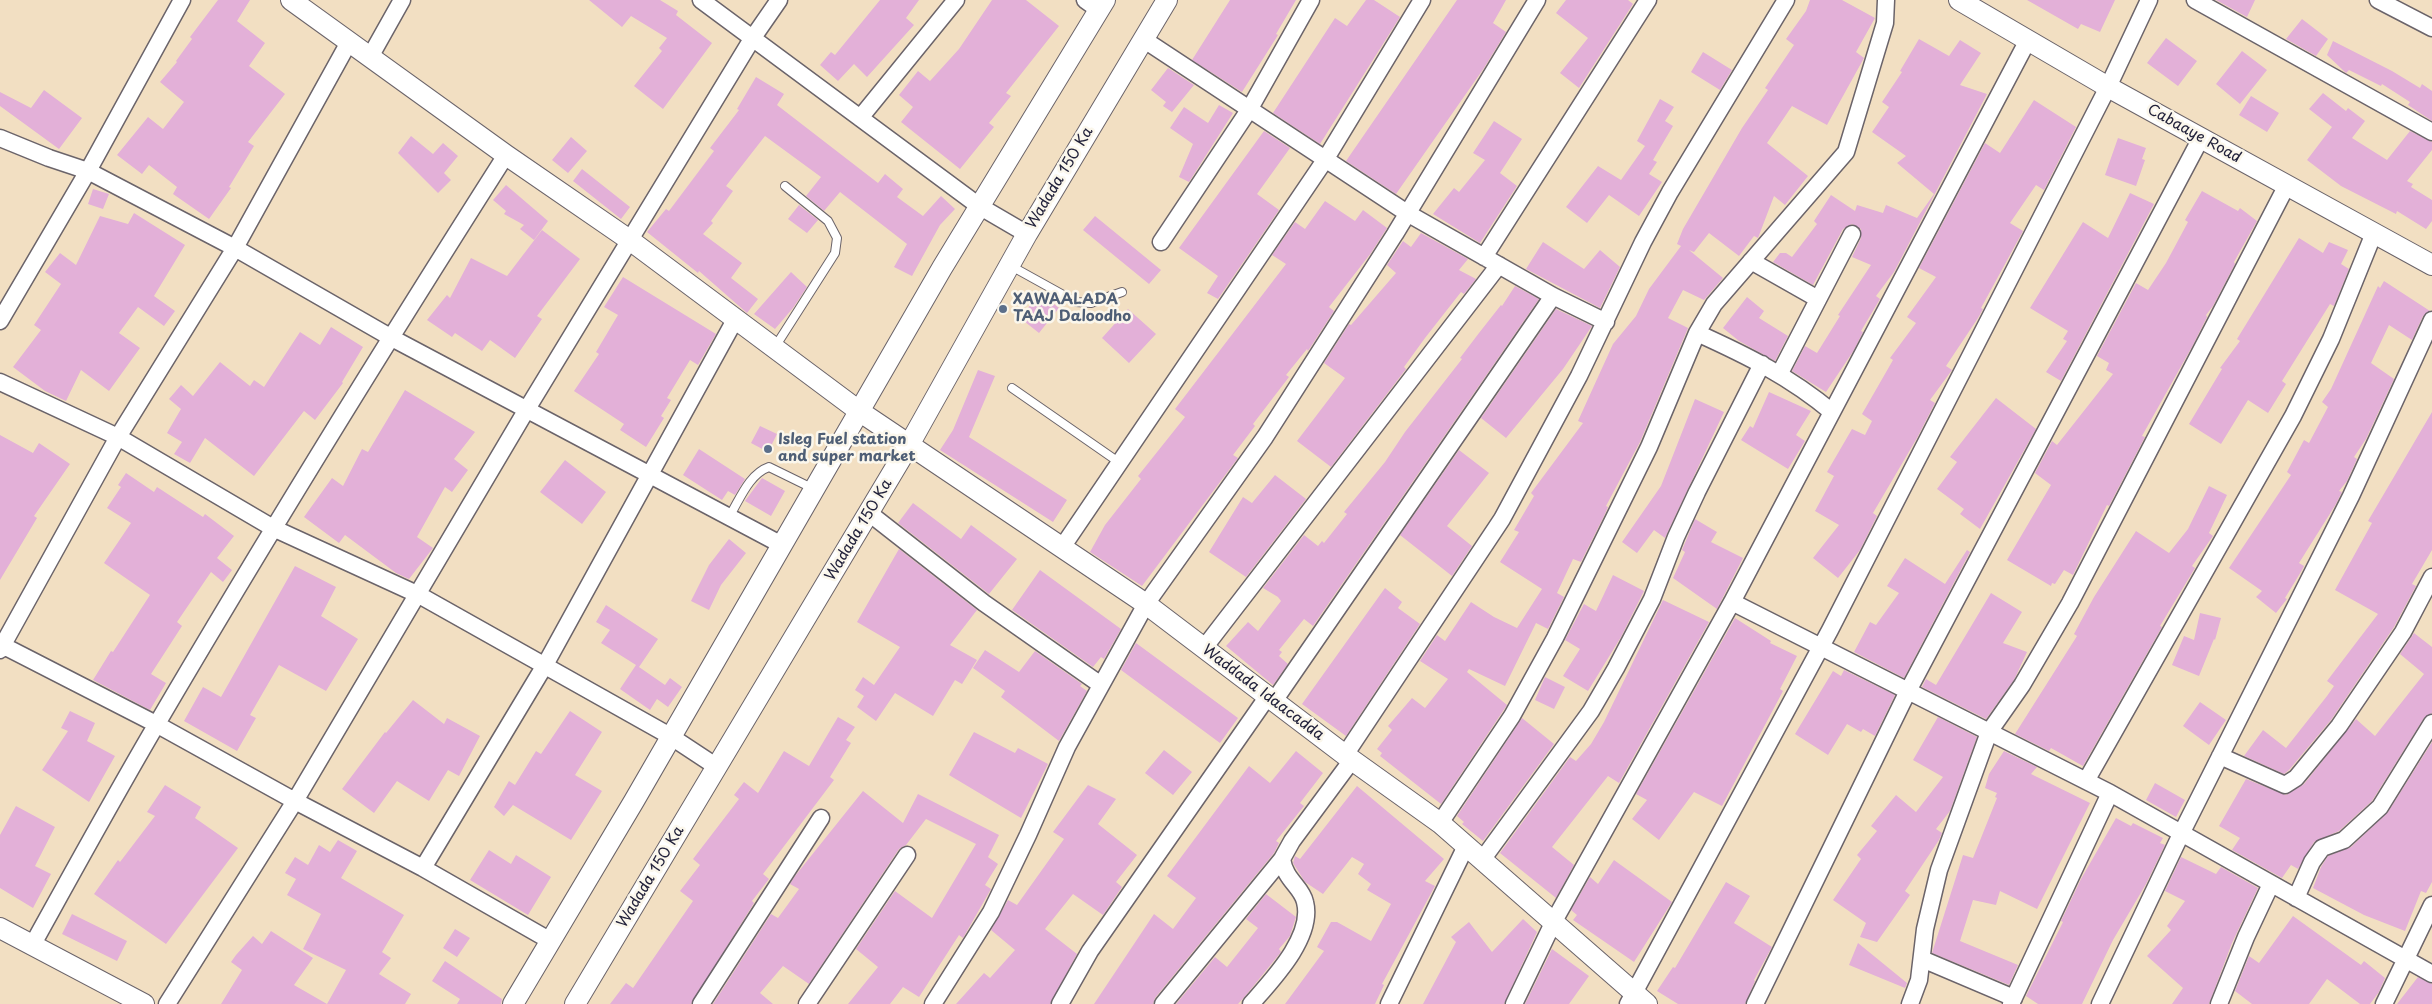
<!DOCTYPE html>
<html>
<head>
<meta charset="utf-8">
<style>
  body { margin:0 }
  canvas { display:block; background:#f2dfc2 }
</style>
</head>
<body>
<canvas width="2432" height="1004"></canvas>
<script>
const context = document.querySelector('canvas').getContext('2d');
context.lineJoin = 'round';
function fill(path, color) { context.fillStyle = color; context.fill(path, 'evenodd'); }
function stroke(path, color, width, dash) { context.strokeStyle = color; context.lineWidth = width; context.lineCap = dash ? 'butt' : 'round'; context.setLineDash(dash || []); context.stroke(path); }
function label(font, color, halo, rows, align = 'center') {
  context.font = font + ' "Playpen Sans",sans-serif'; context.lineWidth = 5; context.setLineDash([]); context.textBaseline = 'middle'; context.strokeStyle = halo; context.fillStyle = color; for (const [text, x, y, turn = 0] of rows) {
    context.save(); context.translate(x, y); context.rotate((+turn || 0) * Math.PI / 180); context.textAlign = isNaN(turn) ? turn : align; if (halo) context.strokeText(text, 0, 0); context.fillText(text, 0, 0); context.restore();
  }
}
fill(new Path2D(`
  M218,0H250L237,21L265,43L249,66L285,94L248,142L254,146L229,187L231,188L209,219L173,194L177,187L149,165L142,174L117,155L148,117L163,129L184,102L160,82L177,62L176,61L192,39L190,37Z
  M589,0H660L678,11L676,15L712,43L663,109L634,86L662,51L659,48L667,38L631,16L622,27Z
  M880,0H919L906,18L914,25L867,77L854,64L838,81L820,65L831,52L835,55Z
  M992,0H1026L1059,26L1006,93L1011,96L989,123L994,127L960,169L901,122L913,107L899,95L918,71L930,81L959,49Z
  M1230,0H1296L1276,34L1278,35L1242,92L1192,60Z
  M1366,0H1374L1400,17L1320,144L1273,113L1335,18L1347,26Z
  M1457,0H1506L1493,23L1506,32L1484,68L1396,194L1346,161Z
  M1566,0H1628L1633,4L1579,88L1560,73L1588,38L1556,13Z
  M1810,0H1842L1875,18L1856,52L1864,58L1827,125L1792,106L1767,143L1808,176L1785,205L1774,196L1758,238L1754,236L1739,256L1709,233L1694,252L1689,250L1723,278L1704,300L1683,290L1668,318L1688,328L1640,442L1606,506L1608,507L1604,516L1581,562L1573,559L1557,593L1564,597L1548,629L1536,623L1505,686L1469,669L1467,672L1507,705L1441,804L1380,756L1382,753L1377,749L1392,730L1388,726L1412,698L1425,708L1448,679L1420,661L1437,635L1445,641L1471,602L1494,617L1517,628L1542,589L1500,562L1519,532L1514,530L1534,496L1531,493L1583,423L1578,421L1613,344L1636,316L1649,289L1681,246L1677,244L1683,229L1742,128L1768,90L1765,88L1794,45L1786,39L1806,11Z
  M2027,0H2115L2100,32L2081,24L2078,29Z
  M2216,0H2255L2247,17Z
  M2302,19L2328,39L2316,56L2286,39Z
  M2166,38L2197,61L2178,86L2147,63Z
  M1919,39L1949,56L1960,40L1981,53L1960,85L1987,94L1894,272L1876,296L1880,299L1861,331L1863,332L1854,350L1826,392L1792,371L1805,346L1817,353L1840,316L1838,315L1871,265L1852,257L1861,238V229L1852,224L1843,229L1813,285L1773,262L1780,253H1786L1792,257L1817,224L1814,221L1831,195L1855,211L1857,205L1883,213L1886,205L1917,218L1934,194L1897,163L1906,156L1872,132L1889,107L1882,102L1902,72L1900,71Z
  M2333,41L2392,71L2420,88L2422,84L2432,91V121L2408,105L2410,102L2382,84L2381,86L2349,70L2346,73L2327,55Z
  M2242,51L2267,70L2240,104L2216,84Z
  M1703,52L1732,70L1720,90L1691,72Z
  M1168,68L1194,85L1172,112L1163,106L1166,102L1151,90Z
  M756,77L784,94L777,105L878,183L885,174L903,189L897,197L923,216L941,196L955,209L940,225L912,276L894,267L907,244L840,192L824,211L806,196L821,177L765,136L726,186L733,191L711,221L713,223L703,234L742,263L731,278L758,299L747,313L699,271L698,273L647,232L666,209L669,211L714,151L710,148L739,110L737,109Z
  M44,90L82,118L59,149L0,106V92L31,108Z
  M2323,93L2346,111L2348,108L2365,121L2352,138L2387,160L2410,131L2432,142V150L2407,181L2413,184L2411,187L2432,200V221L2426,229L2397,211L2396,214L2341,186L2307,160L2332,127L2309,109Z
  M2251,96L2279,113L2267,132L2239,115Z
  M1660,99L1674,107L1665,121L1673,126L1653,160L1657,162L1649,174L1662,182L1639,216L1609,195L1587,223L1566,207L1598,166L1621,180L1645,146L1637,141Z
  M2034,100L2076,127L2044,190L2036,185L2010,223L2023,231L1981,308L1983,309L1978,318L1946,366L1952,370L1930,400L1935,403L1917,438L1873,513L1877,516L1860,550L1838,578L1813,558L1839,525L1815,511L1834,476L1827,472L1852,429L1865,435L1872,421L1862,414L1893,360L1890,358L1916,323L1907,317L1936,277L1919,268L1985,143L2000,153Z
  M1219,105L1233,113L1189,182L1179,177L1193,144L1170,128L1184,107L1208,123Z
  M1494,121L1522,139L1500,173L1517,186L1480,243L1433,214L1454,188L1459,192L1485,160L1473,153Z
  M1264,131L1290,148L1257,194L1279,210L1218,299L1207,293L1218,276L1179,248Z
  M411,136L433,154L443,143L458,156L444,173L451,180L438,193L398,153Z
  M571,137L587,151L568,173L552,160Z
  M2118,138L2146,148L2142,159L2145,160L2136,186L2105,175Z
  M582,169L630,207L621,219L573,181Z
  M506,185L548,221L534,240L520,229L524,225L504,214L506,211L493,200Z
  M93,189L109,194L103,209L88,204Z
  M2202,191L2238,211L2240,208L2257,221L2234,262L2235,264L2213,306L2206,315L2207,317L2193,345L2142,436L2145,437L2109,506L2107,505L2073,575L2064,570L2055,584L2052,583L2051,586L2007,560L2051,485L2035,473L2052,441L2057,445L2113,374L2106,370L2109,363L2097,356L2136,283L2148,290L2166,263L2188,222L2185,220Z
  M2130,193L2154,204L2061,381L2046,372L2067,341L2063,339L2068,331L2030,308L2083,222L2108,238Z
  M1325,201L1355,221L1363,210L1387,228L1371,253L1329,307L1334,311L1308,351L1307,349L1286,375L1289,377L1253,424L1255,426L1233,455L1238,458L1142,586L1090,552L1105,525L1141,479L1138,476L1185,417L1175,409L1286,264L1272,255L1295,222L1305,229Z
  M799,205L818,220L807,233L788,219Z
  M134,213L185,245L154,296L175,311L164,326L138,307L119,333L140,348L109,391L81,370L66,401L45,391L13,367L41,330L34,325L61,284L45,272L60,253L76,265L100,216L128,224Z
  M1095,216L1161,270L1149,284L1083,230Z
  M542,230L580,259L537,316L542,319L515,358L490,340L482,351L455,333L452,337L427,320L447,295L450,298L471,258L507,276Z
  M1421,233L1468,259L1459,270L1476,279L1464,294L1461,292L1425,338L1404,367L1406,369L1331,467L1297,441L1345,378L1324,363L1349,324L1351,325L1396,273L1387,265L1403,241L1411,247Z
  M2299,238L2323,253L2329,242L2348,250L2341,264L2349,269L2334,306L2330,304L2282,381L2286,384L2268,413L2248,400L2221,444L2189,424L2222,369L2220,368L2240,341L2237,339Z
  M1543,242L1584,269L1600,250L1620,267L1600,308L1526,269Z
  M791,272L807,287L793,308L775,329L754,314Z
  M623,277L716,334L698,365L690,360L667,398L671,400L661,416L664,418L646,447L620,430L624,424L574,391L599,354L596,352L618,315L604,307Z
  M2384,281L2430,311L2423,316L2412,340L2389,325L2371,363L2394,379L2366,439L2354,457L2357,459L2347,481L2339,491L2342,492L2336,504L2299,563L2304,566L2302,570L2285,598L2287,599L2276,613L2256,597L2262,591L2229,568L2291,475L2287,472L2304,440L2309,443L2328,407L2322,402L2331,389L2378,286L2380,288Z
  M1515,286L1539,299L1313,626L1304,619L1279,650L1282,652L1279,656L1288,664L1273,685L1226,646L1248,622L1258,631L1281,601L1278,597L1263,588L1304,535L1318,546L1322,541L1324,543L1347,514L1344,512L1385,462L1405,432L1462,359L1460,358L1479,333L1501,305L1502,306Z
  M1040,293L1059,308L1039,333L1020,318Z
  M1747,297L1764,311L1759,318L1788,336L1775,361L1739,341L1723,328Z
  M1128,309L1156,334L1129,363L1102,338Z
  M1556,309L1592,326L1563,369L1506,438L1481,418Z
  M331,327L363,347L342,382L343,383L315,420L304,411L254,476L205,438L190,463L174,454L182,442L167,433L181,409L169,399L181,385L193,396L220,362L250,386L254,380L264,387L300,332L320,345Z
  M978,370L995,376L969,437L1067,500L1053,522L940,450L953,430Z
  M405,390L475,432L454,459L468,470L452,492L445,487L417,537L433,548L409,579L396,573L345,535L339,543L304,517L332,478L343,486L362,449L368,452Z
  M1769,392L1811,411L1796,435L1805,441L1788,469L1741,440L1750,426L1753,428Z
  M1996,398L2036,429L1980,529L1960,514L1964,509L1937,489L1957,462L1950,457Z
  M1695,399L1724,412L1665,538L1654,530L1637,553L1622,542L1661,486Z
  M2432,412V550L2412,584L2416,586L2394,627L2331,720L2289,770L2284,774L2244,756L2263,730L2286,748L2327,696L2334,686L2327,681L2378,614L2335,590L2372,523L2368,521Z
  M760,426L777,434L768,452L751,443Z
  M0,435L33,453L39,443L70,464L34,516L37,518L0,580Z
  M699,449L745,479L735,495L728,491L722,500L683,475Z
  M1459,450L1489,473L1447,526L1472,546L1452,576L1400,535Z
  M565,460L606,492L582,524L540,492Z
  M126,473L154,492L157,487L203,517L205,514L234,536L217,558L232,570L223,582L211,572L177,622L182,626L151,674L166,683L150,710L93,680L111,651L113,652L150,595L104,563L131,523L107,508L121,487L118,485Z
  M1275,475L1306,499L1246,577L1209,552L1243,497L1252,503Z
  M762,478L785,491L771,516L745,501Z
  M2209,486L2227,495L2209,533L2213,536L2192,566L2195,568L2160,626L2162,627L2083,766L2051,748L2049,751L2015,734L2077,636L2074,634L2094,597L2136,531L2169,553L2188,529Z
  M913,503L961,539L971,525L1017,559L989,594L898,523Z
  M1695,519L1717,532L1711,542L1743,558L1717,609L1673,578L1685,552L1682,550Z
  M729,539L746,553L721,585L709,610L691,601L709,565Z
  M899,549L977,610L950,645L977,660L962,684L955,680L933,716L895,693L876,721L857,707L864,696L855,690L863,677L874,685L900,647L857,622Z
  M1967,550L1970,552L1904,678L1854,652L1870,622L1876,625L1899,593L1887,586L1905,558L1945,584Z
  M295,566L336,587L321,616L358,639L326,691L279,665L250,715L256,718L237,751L184,721L203,687L221,697Z
  M1040,570L1121,629L1104,659L1101,657L1093,667L1012,610Z
  M1613,575L1644,591L1621,637L1588,691L1563,676L1580,649L1565,640L1584,604L1596,611Z
  M1385,588L1402,602L1398,608L1420,624L1346,736L1302,704Z
  M1991,593L2022,612L2003,643L2027,652L2014,680L1986,719L1922,687L1926,679L1936,685Z
  M1663,600L1709,622L1619,783L1608,776L1552,847L1574,865L1556,898L1500,853L1570,757L1576,761L1591,744L1604,722Z
  M606,605L658,639L639,667L665,685L670,678L682,687L668,707L657,699L650,710L620,689L636,665L601,643L610,630L596,622Z
  M2200,613L2221,618L2215,640L2214,639L2199,676L2172,665L2184,636L2194,640Z
  M1735,618L1771,641L1770,643L1797,656L1780,689L1783,691L1722,806L1694,792L1659,840L1632,819L1647,800L1636,794Z
  M2414,633L2432,647V713L2424,718L2372,801L2339,831L2314,842L2298,869L2291,865L2282,878L2232,850L2240,838L2219,826L2246,779L2286,795L2304,784L2356,719L2375,736L2424,674L2400,654Z
  M1136,643L1238,718L1220,743L1121,670Z
  M985,650L1019,672L1035,651L1082,684L1080,686L1087,691L1059,741L1001,697L1005,691L973,668Z
  M1844,670L1895,695L1875,736L1863,729L1861,732L1847,724L1828,755L1795,734L1833,671L1841,676Z
  M1545,677L1565,687L1554,709L1535,700Z
  M413,700L444,724L447,718L480,736L459,776L448,770L429,801L397,781L374,813L342,789L385,732L386,733Z
  M2200,702L2226,720L2209,745L2183,726Z
  M70,711L95,723L87,741L115,756L89,802L42,770L68,731L61,728Z
  M570,711L602,732L575,775L602,791L571,840L513,805L504,816L494,807L509,781L515,785L536,751L541,754Z
  M838,717L855,727L846,740L851,743L830,777L834,780L763,874L769,879L752,901L754,903L691,1004H610L626,983L633,988L693,901L680,891L700,865L693,859L739,799L734,795L744,782L758,793L784,751L809,766Z
  M1938,717L1977,737L1950,811L1936,829L1942,833L1939,840L1905,891L1910,895L1877,942L1860,937L1866,923L1833,900L1861,859L1857,855L1877,831L1871,826L1896,795L1916,812L1943,777L1913,760Z
  M1522,718L1554,744L1483,841L1462,824L1464,822L1457,816Z
  M974,732L1015,753L1018,748L1048,764L1021,818L949,775Z
  M2432,742V882L2426,893L2421,891L2405,931L2364,915L2313,888L2321,867L2328,856L2351,847L2388,812Z
  M1164,750L1192,772L1173,795L1145,773Z
  M1296,751L1323,773L1300,803L1304,806L1276,841L1279,843L1274,853L1155,998L1153,1004H1094L1154,914L1173,929L1196,898L1167,876L1249,766L1270,783Z
  M2004,751L2037,767L2031,774L2090,803L2037,909L2000,891L1996,905L1973,900L1960,941L2018,965L2009,985L1932,953L1963,855L1973,858L1997,798L1995,797L1997,793L1985,788L1989,774Z
  M2155,783L2185,800L2176,817L2146,800Z
  M165,785L201,807L195,818L238,848L166,944L94,894L118,860L120,862L155,816L147,812Z
  M1088,785L1116,799L1098,824L1137,855L1116,882L1122,887L1103,915L1073,894L1045,929L1077,954L1050,1004H956L984,973L990,978L1015,950L991,930L1008,900L1017,905L1064,839L1053,832Z
  M1357,786L1444,859L1425,881L1435,886L1382,984L1384,985L1375,1004H1285L1324,951L1317,947L1331,922H1337L1371,941L1391,904L1367,890L1371,884L1358,874L1364,864L1352,857L1323,894L1305,882L1293,863L1295,856L1300,859Z
  M863,791L903,823L918,794L999,835L988,857L998,864L985,885L991,889L963,938L959,935L919,997L903,987L890,1004H848L878,967L856,949L895,891L932,918L976,844L926,819L906,845L899,849L809,984L783,966L760,993L773,1004H713L771,914L778,918L799,889L790,884L795,876Z
  M16,806L55,827L35,866L51,874L33,908L0,888V835Z
  M2116,818L2131,826L2133,823L2163,838L2160,843L2165,845L2146,884L2113,940L2082,1004H2038L2026,996L2063,922L2061,921L2081,879Z
  M338,840L357,851L341,878L404,915L382,952L391,958L379,974L411,994L405,1004H221L242,970L231,962L236,955L253,936L262,944L271,931L313,958L294,985L327,1004L346,970L303,949L321,914L287,895L296,879L285,873L295,857L308,865L319,845L330,852Z
  M489,850L511,864L516,855L551,877L528,915L470,880Z
  M2181,857L2216,874L2221,867L2258,888L2232,943L2209,1004H2172L2183,988L2147,956L2171,930L2167,926L2185,901L2165,891Z
  M1614,860L1672,902L1634,962L1573,920L1577,915L1571,910L1590,877L1598,884Z
  M1726,882L1750,896L1734,923L1772,947L1754,980L1755,981L1745,1004H1678L1657,991L1673,967L1675,968Z
  M1266,894L1296,917L1290,936L1279,949L1281,952L1247,994L1238,1004H1176L1215,957L1227,967L1258,928L1246,919Z
  M72,914L127,941L117,961L62,934Z
  M2293,916L2361,965L2364,961L2385,978L2379,992L2370,1004H2360L2327,979L2309,1004H2252L2235,991L2249,956L2259,963Z
  M1523,919L1537,932L1504,1004H1423L1456,942L1451,937L1469,922L1492,952Z
  M455,929L470,938L457,957L443,948Z
  M1858,943L1907,983L1905,988L1849,965Z
  M1552,949L1589,976L1569,1004H1525Z
  M445,961L502,999L501,1004H457L460,999L432,981Z
  M2418,977L2432,984V1004H2397Z`), '#e3b0d8');
const service = new Path2D(`
  M1011,266L1076,302L1091,303L1122,292
  M775,347L835,253L837,238L828,221L785,186
  M1012,388L1120,463
  M729,517C740,499 749,474 769,467L814,489`);
const minor = new Path2D(`
  M701,0L979,206L1027,234
  M1085,0L1099,10
  M2195,0L2432,132
  M2378,0L2432,28
  M1143,39L1407,213L1553,296L1606,322
  M370,57L402,0
  M860,118L956,0
  M0,138L49,158L88,171L235,248L390,337L782,545
  M1161,242L1249,110L1311,0
  M1484,257L1648,0
  M1751,261L1818,299
  M0,321L88,171L182,0
  M1697,333C1748,356 1790,377 1832,412
  M1780,373L1852,234
  M0,382L118,437L273,528L419,595L670,736L717,767
  M869,513L984,603L1101,685
  M1063,546L1325,160L1422,0
  M1732,602L2110,793L2432,974
  M0,644L156,724L295,801L423,868L549,940
  M1204,648L1499,265
  M0,650L118,437L235,248L349,42
  M1274,701L1553,296
  M1345,755L1502,519L1579,376L1643,242L1670,192L1786,0
  M2220,756L2285,785L2296,778L2339,726L2403,632L2432,577
  M2086,781L2293,416L2331,339L2374,233
  M1440,823L1512,716L1555,638L1649,447L1697,333L1714,304L1846,152L1885,23L1886,0
  M1482,860L1591,711L1616,668L1652,599L1676,537L1697,492L1762,364
  M423,868L545,665L736,318
  M2296,898L2312,862L2322,848L2344,840L2380,807L2432,723
  M33,944C74,870 115,795 158,722C270,531 387,342 506,155
  M1922,959L2014,998
  M167,1004L295,801L527,409L752,39L779,0
  M701,1004L821,818
  M807,1004L907,855
  M933,1004L991,912L1028,835L1067,747L1146,604L1265,437L1395,234L1537,0
  M1060,1004L1090,951L1268,696
  M1163,1004L1282,859L1292,841L1352,760
  M1251,1004C1272,980 1314,937 1305,902C1302,887 1285,880 1282,859
  M1389,1004L1466,846
  M1514,1004L1554,921L1732,602L2028,40
  M1628,1004L1830,630L2108,87L2149,0
  M1755,1004L1908,691L2201,138
  M1910,1004L1919,980L1925,929L1939,870L1989,732L2022,685L2070,603L2287,185
  M2011,1004L2110,793
  M2100,1004L2182,832L2351,496L2432,320
  M2219,1004L2246,937L2271,884
  M2384,1004L2432,905`);
const tertiary = new Path2D(`
  M291,0L506,155L631,241L859,411L1146,604L1345,755L1440,823L1647,1004
  M1959,0L2108,87L2432,265
  M0,928L144,1004
  M513,1004L634,801L942,268L1105,0
  M575,1004L909,445L1027,234L1167,0`);
stroke(service, '#6b646a', 10);
stroke(minor, '#6b646a', 19);
stroke(tertiary, '#6b646a', 22);
stroke(service, '#fff', 8);
stroke(minor, '#fff', 16);
stroke(tertiary, '#fff', 20);
for (const [x, y, r, color] of [
  [1003,309,5,"#5c6f8a"],
  [768,449,5,"#5c6f8a"]
]) { const dot = new Path2D(); dot.arc(x, y, r, 0, 2 * Math.PI); context.fillStyle = color; context.fill(dot); stroke(dot, '#fbf7ec', 2); }
label('15px', '#22223b', '#fbf7ec', [
  ["Cabaaye Road",2194,134,29],
  ["Wadada 150 Ka",1060,178,-59],
  ["Wadada 150 Ka",859,530,-59],
  ["Waddada Idaacadda",1263,693,37],
  ["Wadada 150 Ka",651,877,-59]
]);
label('bold 15px', '#4e5e75', '#fbf7ec', [
  ["XAWAALADA",1013,300],
  ["TAAJ Daloodho",1013,317],
  ["Isleg Fuel station",778,440],
  ["and super market",778,457]
], 'left');
</script>
</body>
</html>
